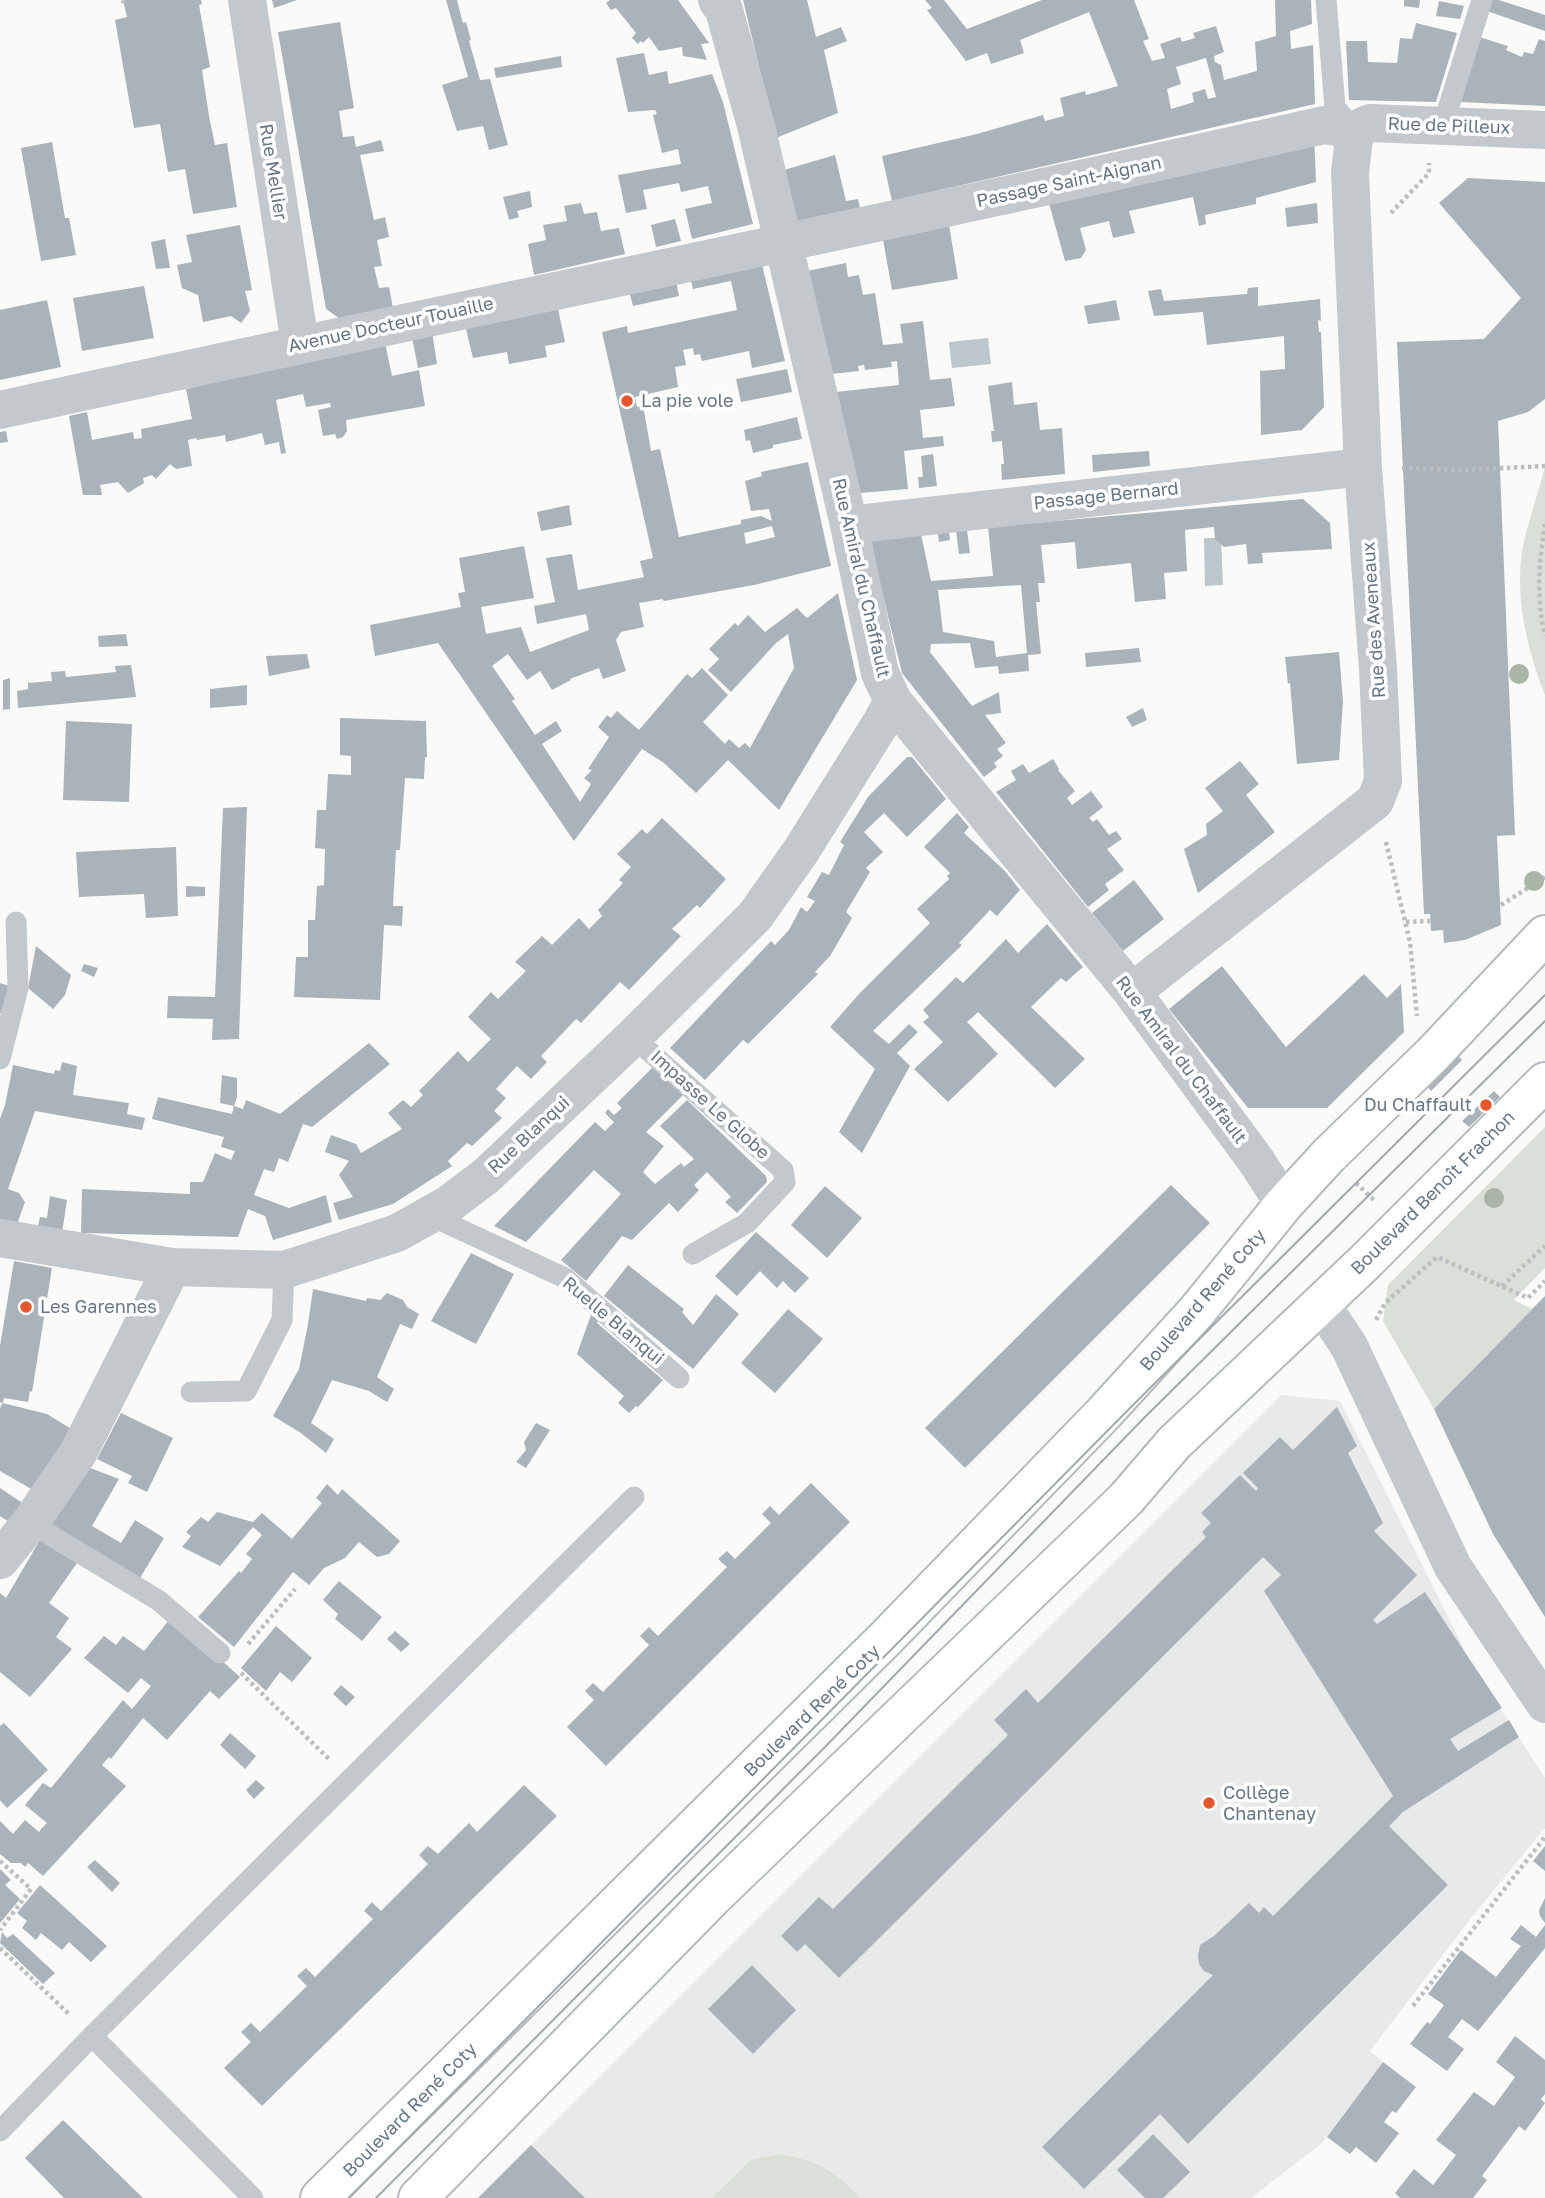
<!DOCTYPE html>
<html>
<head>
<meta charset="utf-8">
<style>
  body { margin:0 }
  canvas { display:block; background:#fafaf8 }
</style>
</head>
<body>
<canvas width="1545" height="2198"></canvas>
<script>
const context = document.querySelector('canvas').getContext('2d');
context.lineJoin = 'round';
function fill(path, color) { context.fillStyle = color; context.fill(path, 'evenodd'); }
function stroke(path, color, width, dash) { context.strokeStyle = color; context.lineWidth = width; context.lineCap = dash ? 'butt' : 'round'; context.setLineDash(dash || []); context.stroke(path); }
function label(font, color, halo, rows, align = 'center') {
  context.font = font + ' "Golos Text",sans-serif'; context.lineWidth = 7; context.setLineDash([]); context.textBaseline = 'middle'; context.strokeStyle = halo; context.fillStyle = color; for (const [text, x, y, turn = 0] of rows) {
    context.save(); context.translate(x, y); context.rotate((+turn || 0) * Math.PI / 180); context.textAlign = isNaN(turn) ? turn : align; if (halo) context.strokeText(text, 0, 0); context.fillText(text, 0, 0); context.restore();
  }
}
fill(new Path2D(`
  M1281,1395L1340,1401L1471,1663L1545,1778V1828L1471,1918L1370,2051L1383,2062L1321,2144L1251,2198H478Z`), '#e8e9e9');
fill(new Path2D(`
  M1545,467V695C1527,648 1514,597 1523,546C1529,520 1538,493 1545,467Z
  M1545,1127V1268L1514,1300L1532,1309L1434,1409L1383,1321L1388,1285Z
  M780,2154C820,2162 832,2169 860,2198H712L751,2160Z`), '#dadfd7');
fill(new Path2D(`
  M988,338L991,364L952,368L949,342Z
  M1204,538H1221L1223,585L1205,586Z`), '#bbc7cb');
fill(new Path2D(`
  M123,0H201L202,4L199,5L210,67L202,70L209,116L215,145L227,143L237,207L193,214L185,169L168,172L160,124L134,128L115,20L127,17Z
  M272,0H297L274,8Z
  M446,0H457L463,23L466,22L471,40L469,41L480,80L490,79L508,145L489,150L483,126L457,131L442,85L468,77Z
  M610,0H678L709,43L701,44L707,60L683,56L682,47L659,51L649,37L643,43L641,41L638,44L632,38L636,33L616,8L611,10L606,3Z
  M743,0H807L816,37L841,27L847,41L824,50L838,113L776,138Z
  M925,0H944L967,29L1042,0H1134L1149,39L1143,41L1152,61L1165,58L1160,44L1180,37L1182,42L1195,38L1193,33L1216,26L1224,52L1214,56L1215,62L1221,65L1224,80L1257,71L1255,42L1276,36L1275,0H1311L1312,24L1290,31L1291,49L1313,45L1315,104L892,201L882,156L977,134L1043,115L1045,121L1064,116L1060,98L1085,91L1086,95L1118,86L1089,12L1020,40L1024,53L991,64L987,53L966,61L927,10L932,8ZM1206,58L1216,97L1208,99L1205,89L1192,93L1194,102L1171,109L1167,89L1181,84L1176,67Z
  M1404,0H1420L1419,8L1404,6Z
  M1490,0H1499L1545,15V31L1487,11Z
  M1439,1L1464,6L1460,19L1436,16Z
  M340,22L354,108L339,111L343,137L354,136L356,147L381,140L384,151L360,155L374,220L385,217L389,237L377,240L382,266L374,267L379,288L389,287L393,308L340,319L326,309L278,32Z
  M1416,23L1457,33L1436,102L1349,100L1346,41H1367L1368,62L1397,63L1400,38L1412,39Z
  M1479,37L1508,46L1506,50L1522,57L1524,52L1533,54L1539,39L1545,41V106L1460,102Z
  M644,53L649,75L667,71L669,84L712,74L723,102L753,224L692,239L685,209L712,203L708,186L681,192L679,183L643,190L647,209L626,213L618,175L681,164L678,149L662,153L653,115L657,114L655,110L628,112L616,58Z
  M561,56L562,67L496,78L494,68Z
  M1314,136L1316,182L1256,198V204L1205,215L1206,224L1199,226L1193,197L1129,211L1135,233L1113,238L1109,221L1080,228L1086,250L1081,258L1065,261L1047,196Z
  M52,142L65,218H69L76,255L41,261L21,148Z
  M835,155L846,201L858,199L860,208L797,223L784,170Z
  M1468,178L1545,182V399L1528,412L1498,421L1515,835L1497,836L1501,925L1465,940L1444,943L1443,930L1431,931L1430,914H1424L1397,342L1484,339L1521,298L1439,203Z
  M530,191L532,207L517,211L519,217L509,220L503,197Z
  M581,203L584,214L597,212L601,231L619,228L625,254L534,275L528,244L546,240L543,225L567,221L564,206Z
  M1317,203L1318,223L1287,227L1285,208Z
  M675,219L681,241L656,247L651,225Z
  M948,219L958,279L892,290L882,234Z
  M240,225L252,290L245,291L250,311L241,323L231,316L203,322L198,295L182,288L177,265L192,262L186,235Z
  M165,239L170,268L156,269L151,242Z
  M760,256L785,361L752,368L749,351L702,361L700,354L694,355L693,348L683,350L686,365L675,367L678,387L635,397L637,407L643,405L651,451L660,449L679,537L741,524V520L761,516L772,521L769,509L751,511L745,481L762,476L761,472L808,462L831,566L754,585L664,601L662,599L639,603L644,627L621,632L616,640L626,671L603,679L599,668L570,679L571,680L552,690L540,671L527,680L508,654L492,666L515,699L512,701L535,735L556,721L562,731L542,744L580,802L591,784L584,778L592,770L588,769L609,737L598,727L607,715L611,718L617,711L639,730L687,674L692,678L702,668L728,695L703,722L725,744L729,739L739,748L745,743L750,748L794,668L788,634L776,643L731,692L708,670L719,659L709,649L735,623L738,626L748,615L765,632L797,608L807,618L838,593L857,680L779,810L728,760L696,793L664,763L642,749L574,841L438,643L375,656L370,625L461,607L458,593L465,592L459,558L524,546L534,598L481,607L486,634L521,627L530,652L589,630L586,614L537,624L534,606L555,602L546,558L572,554L578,590L644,577L640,561L653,558L602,332L627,326L628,333L737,310L731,281L693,289L689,273ZM772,526L775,537L746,544L744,533Z
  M846,263L848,277L859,275L863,295L875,293L883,345L903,343L900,324L923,321L930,380L951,378L955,406L920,410L923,438L943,436L944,446L904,451L908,489L859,493L836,392L899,385L897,361L891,362L892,367L865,370L864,365L858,366L859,371L832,374L807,271Z
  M675,276L679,296L633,306L628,287Z
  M144,286L154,338L82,351L73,298Z
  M1258,287V306L1320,299L1321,321L1318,320L1319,332H1321L1324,407L1302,430L1261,435L1260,371L1285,369L1284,336L1207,345L1203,312L1154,316L1148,291L1161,289L1164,301L1247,294L1248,288Z
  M47,300L61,367L0,380V310Z
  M1116,300L1120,320L1088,324L1084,306Z
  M557,304L565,342L545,346L547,357L509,364L507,352L473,358L465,325Z
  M432,332L437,364L418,368L412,337Z
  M385,343L392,376L419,370L425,406L346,420L347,431L343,437L337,439L335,434L323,436L318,410L331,407L330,403L306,407L303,394L276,400L286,453L281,454L279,442L265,445L262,433L226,442L225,435L197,440L196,438L188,440L192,466L176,469L170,464L156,479L152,475L143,478L144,483L128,493L118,482L100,485L102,495H83L69,416L87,412L92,440L133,432L134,439L142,438L141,429L192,419L186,389Z
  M787,369L792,392L741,402L736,379Z
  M1012,382L1014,405L1037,402L1040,430L1062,428L1065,474L1002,480L1001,464H1004L1002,441L992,442L991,431H994L988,386Z
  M797,417L802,439L773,445V448L753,453L750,440L746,441L744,430Z
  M6,431L8,442L0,443V432Z
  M1149,451L1150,466L1093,472L1092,455Z
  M933,454L937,486L919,488L918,477H923L921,456Z
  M1303,499L1330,523L1332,549L1262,553L1263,563L1248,564L1246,544L1224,547L1215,539L1214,527L1185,530L1187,571L1164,573L1166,599L1135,602L1131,563L1077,569L1075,542L1041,545L1045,583H1038L1040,602H1036L1041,654L1028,655L1029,671L999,674L998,666L975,668L970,643L931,644L930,652L972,706L999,692L1001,713L985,715L1006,743L997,749L1003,756L994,763L997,767L984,777L902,673L869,539L921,534L931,581L993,576L988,527ZM1021,585L1027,653L996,657L994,641L943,632L938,590Z
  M569,505L572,525L541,531L537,512Z
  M967,530L970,553L959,554L956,531Z
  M949,531L950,540L939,542L938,533Z
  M126,634L128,646L99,647L98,636Z
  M1139,648L1141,662L1086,667L1085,653Z
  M1339,652L1343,701L1339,760L1297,764L1290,683L1288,684L1285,657Z
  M307,654L310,668L269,676L266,656Z
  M131,665L136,697L18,708L17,691L28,689V683L52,681L51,672L65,671L66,677L116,672L115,666Z
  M10,678V709L3,710V680Z
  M247,685V705L210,708V689Z
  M1143,708L1147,720L1132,727L1126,717Z
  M340,718L426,721L427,757H425L424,779L405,778L400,850H396L393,906H403L402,926L384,925L380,1000L294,997L296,957H308V920H315L317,886L324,885L325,849L315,848L317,810H326L328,774L351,775V756L340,755Z
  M66,721L132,724L129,802L63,800Z
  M907,757H912L946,799L907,837L884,813L864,832L883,852L866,868L870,872L846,912L852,918L830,956L815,972L818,974L748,1044L743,1040L705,1080L670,1048L771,941L775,945L789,930L801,907L807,912L815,901L807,897L822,872L829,875L844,845L840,842L868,797Z
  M1053,759L1059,769L1058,770L1075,791L1067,798L1072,805L1091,791L1103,807L1089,818L1093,822L1097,819L1109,835L1116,831L1122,839L1107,849L1124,870L1105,884L1109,890L1088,907L996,792L1016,780L1011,771L1023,764L1029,773Z
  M1240,761L1259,784L1246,795L1275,832L1198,893L1184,849L1207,835L1206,824L1223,811L1205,788Z
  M247,807L239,1039L212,1040L213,1019L167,1018L168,996L215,997L223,808Z
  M957,813L969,827L964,833L1005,871L1020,890L997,916L990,910L959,943L962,945L873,1031L889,1044L909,1024L918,1032L897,1053L910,1066L862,1153L839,1132L875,1069L830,1027L859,994L930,923L917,909L949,879L947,876L950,873L924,847Z
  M662,818L726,879L700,908L697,905L672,929L681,936L629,990L620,982L581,1023L576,1019L541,1056L547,1062L531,1079L517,1066L496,1089L506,1098L494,1111L502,1118L472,1146L467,1143L448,1161L452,1166L393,1204L339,1220L333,1203L353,1197L339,1175L349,1161L325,1152L331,1135L356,1144L361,1153L402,1129L388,1113L403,1100L411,1107L423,1095L419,1091L458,1051L468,1062L491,1039L468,1017L491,992L498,999L526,971L515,962L542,936L552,945L579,918L589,929L602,916L598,910L623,883L619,880L631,867L617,854L642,829L647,834Z
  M176,847L178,916L146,918L144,894L79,897L76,852Z
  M1134,880L1164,919L1123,951L1092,913Z
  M186,886L205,887V896L186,897Z
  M1047,924L1083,967L1066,982L1061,978L1031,1007L1085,1059L1055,1088L978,1012L967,1022L998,1054L948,1102L914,1069L943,1042L923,1022L929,1017L923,1010L956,977L963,983L1006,939L1018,953Z
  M36,946L71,975L65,995L53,1009L28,988Z
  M84,964L98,968L94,977L81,971Z
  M1222,966L1286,1047L1364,974L1387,998L1401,984L1404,1032L1327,1108H1248L1169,1009Z
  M0,983L9,986L1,1013H0Z
  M369,1043L390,1064L312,1127L303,1124L288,1162L279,1158L274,1172L264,1169L254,1195L289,1208L326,1195L332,1222L273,1240L265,1216L248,1209L238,1237L81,1233L82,1189L190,1194V1182H203L215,1153L231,1160L235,1151L221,1147L224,1137L152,1119L158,1097L232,1114L234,1106L220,1103L222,1075L237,1078V1097L234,1106L243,1109L246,1100L280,1114Z
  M1456,1054L1462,1060L1431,1091L1425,1084Z
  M62,1062L77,1066L73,1095L129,1103L127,1114L145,1118L142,1130L35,1111L8,1189L19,1193L25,1202L16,1227L0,1223V1119L5,1105L13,1065L54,1074L55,1070L60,1071Z
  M653,1067L683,1095L646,1132L664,1146L643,1172L655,1184L681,1163L684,1167L694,1159L660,1126L687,1100L766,1176L767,1182L737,1213L725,1202L731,1197L707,1172L694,1185L699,1190L678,1212L669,1203L632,1240L622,1236L586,1281L561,1260L621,1194L594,1170L526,1242L494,1226L595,1122L605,1131L614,1122L605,1113L608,1109L614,1115L622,1108L617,1103Z
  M1494,1091L1500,1097L1469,1127L1462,1121Z
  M1171,1185L1210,1223L965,1468L925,1428Z
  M825,1186L862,1218L827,1258L791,1225Z
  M50,1196L67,1200L62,1233L37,1231L40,1217L47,1218Z
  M756,1232L809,1278L795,1293L783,1281L777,1288L760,1271L737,1296L715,1276Z
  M471,1253L514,1274L476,1344L431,1321Z
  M14,1261L52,1268L32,1392L30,1391L28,1402L4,1398L3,1403L0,1402V1346Z
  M628,1265L684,1309L682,1312L693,1325L716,1294L739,1314L693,1369L604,1296Z
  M313,1289L366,1301L367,1298L380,1300L387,1293L403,1300L407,1307L419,1314L412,1329L400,1324L377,1377L394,1389L387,1402L369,1391L332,1380L311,1423L334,1439L326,1453L301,1433L273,1416L299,1369L308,1324Z
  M1545,1296V1617L1493,1534L1434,1409Z
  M788,1309L823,1339L775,1393L741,1363Z
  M592,1312L601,1317L597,1323L663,1380L638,1407L636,1406L629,1413L618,1403L624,1396L577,1354Z
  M3,1403L47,1414L73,1430L33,1490L0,1471V1408Z
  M1337,1407L1357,1446L1348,1453L1383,1523L1374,1531L1417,1575L1373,1620L1377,1624L1425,1592L1502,1708L1450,1739L1458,1751L1509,1720L1519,1737L1403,1812L1389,1826L1448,1885L1188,2144L1160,2114L1084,2189L1042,2147L1213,1975L1204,1971L1199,1964L1198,1956L1200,1945L1214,1936L1249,1903L1259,1913L1264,1907L1273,1916L1393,1796L1264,1591L1281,1575L1263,1557L839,1978L805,1944L797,1952L781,1936L819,1897L833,1909L1008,1735L994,1720L1026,1689L1038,1703L1206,1537L1202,1532L1211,1523L1201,1513L1240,1475L1256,1491L1258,1488L1243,1473L1280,1437L1293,1450Z
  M121,1413L173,1438L147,1492L128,1483L132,1476L97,1459Z
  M536,1423L550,1430L526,1468L516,1462L526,1450L524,1442Z
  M85,1466L119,1479L92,1526L121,1543L135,1520L164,1538L140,1578L48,1523Z
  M811,1483L850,1522L606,1766L567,1727L594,1700L585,1691L593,1683L603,1692L649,1645L640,1636L649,1627L658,1636L727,1567L718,1559L727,1551L735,1559L771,1523L762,1514L770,1506L779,1515Z
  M327,1484L338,1495L342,1489L400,1541L389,1554L377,1557L359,1542L345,1558L324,1568L309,1585L293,1572L234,1647L198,1617L239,1571L241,1573L252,1559L246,1554L262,1535L253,1527L220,1566L182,1547L191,1536L186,1532L201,1517L208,1522L217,1512L253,1522L262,1513L292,1539L322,1503L316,1498Z
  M0,1488L24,1504L11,1523L0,1516Z
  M40,1540L77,1563L49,1603L69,1618L56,1637L72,1649L30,1697L0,1672V1593L6,1598Z
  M339,1581L382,1617L362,1641L335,1619L338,1614L323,1600Z
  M169,1620L194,1636L240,1677L219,1699L210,1691L167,1740L143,1718L111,1759L109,1757L102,1765L126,1786L43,1876L28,1863L25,1867L21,1863H11L0,1854V1821L13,1834L25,1820L39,1832L42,1828L47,1823L25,1805L43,1783L51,1788L123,1700L132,1709L151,1686L141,1678L128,1693L84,1658L104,1636L116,1645L123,1636L144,1651Z
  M276,1626L312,1658L292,1682L280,1672L266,1691L241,1668Z
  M395,1631L410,1644L401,1652L387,1639Z
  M341,1685L355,1697L346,1706L333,1694Z
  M4,1723L48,1770L7,1808L0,1800V1726Z
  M230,1733L256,1756L245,1769L220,1745Z
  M256,1780L265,1788L254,1799L246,1790Z
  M524,1785L557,1816L262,2106L224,2068L251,2042L241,2032L251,2023L260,2032L307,1986L297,1976L306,1968L315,1977L373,1919L364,1911L372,1902L381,1911L428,1864L419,1855L428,1846L438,1854L469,1823L477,1832Z
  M1545,1846V1871L1533,1861Z
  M95,1860L120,1883L112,1892L87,1867Z
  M0,1869L11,1880L5,1885L20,1899L0,1923Z
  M40,1885L107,1946L91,1962L69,1942L62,1950L41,1933L36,1940L22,1928L27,1921L17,1913Z
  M1545,1898V1923L1540,1916L1539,1910Z
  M1521,1925L1536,1937L1545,1925V1948L1478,2031L1462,2019L1448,2037L1464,2049L1447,2071L1410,2044L1427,2022L1430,2024L1444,2005L1428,1994L1461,1950L1496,1977L1521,1946L1510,1939Z
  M2,1932L7,1938L13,1934L55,1973L43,1984L0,1943Z
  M752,1965L796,2010L753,2054L708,2009Z
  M1515,2036L1545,2060V2094L1541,2099L1545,2103L1536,2116L1525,2131L1519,2126L1482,2176L1487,2180L1473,2198H1400L1395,2193L1414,2169L1433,2185L1456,2155L1436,2140L1474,2092L1494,2106L1505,2091L1515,2077L1496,2062Z
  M1383,2062L1416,2087L1396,2113L1392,2111L1384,2122L1399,2133L1376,2163L1356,2147L1350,2154L1327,2137Z
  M63,2120L143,2198H64L25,2158Z
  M1153,2134L1190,2172L1163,2198H1145L1117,2170Z
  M531,2145L585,2198H478Z`), '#aab3b9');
const primary = new Path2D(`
  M320,2198L887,1637L1104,1413L1197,1311L1284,1204L1329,1155L1433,1054L1545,935
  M418,2198L712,1898L1126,1499L1174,1443L1366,1261L1545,1082`);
stroke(primary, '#b5babe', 42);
stroke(new Path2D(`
  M123,0L124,3
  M1391,213L1429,173V163
  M1402,468L1464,470L1545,466
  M1545,524C1539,562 1536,598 1545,636
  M1386,842L1410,942L1417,1016
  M1501,905L1545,877
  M1406,922L1430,921
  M1356,1183L1375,1201
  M1502,1286L1545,1246
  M1376,1320L1385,1303L1437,1257L1528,1298L1545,1281
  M248,1644L295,1589
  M241,1673L330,1760
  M0,1861L31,1889L0,1930
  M0,1948L70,2015
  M1413,2006L1545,1837`), '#bbbfc2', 4.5, [3.5, 3.5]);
stroke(new Path2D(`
  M1326,0L1335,107L1352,128
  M1443,125L1482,0
  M633,1037L783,1170L785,1182L747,1223L693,1254
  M0,1059L18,988L16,922
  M429,1215L565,1278L679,1378
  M191,1392L246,1391L282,1320L284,1270
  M30,1523L158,1600L220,1653
  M92,2036L253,2198
  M0,2131L92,2036L634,1497`), '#c3c8cc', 21);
stroke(new Path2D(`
  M247,0L300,344
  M717,0L724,10L756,126L849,525L880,673L893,701L1132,992L1257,1162L1284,1204
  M1355,130L1370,123L1545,130
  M0,410C441,313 883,225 1324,125L1355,130
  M849,525L1363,467
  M1132,992L1375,801L1383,781L1378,669L1363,467L1350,173L1355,130
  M0,1238L172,1267L284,1270L397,1233L449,1204L486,1176L633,1037L755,916L801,851L881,723L893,701
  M1321,1304L1349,1346L1453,1567L1545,1704
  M0,1560L30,1523L78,1453L172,1267`), '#c3c8cc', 38);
stroke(primary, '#fff', 38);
stroke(new Path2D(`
  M349,2198L1132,1406L1545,995
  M376,2198L824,1748L1143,1419L1545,1021`), '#a2aab0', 2);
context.fillStyle = '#aab4a7';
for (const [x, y] of [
  [1519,674],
  [1534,881],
  [1494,1198]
]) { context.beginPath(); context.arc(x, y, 10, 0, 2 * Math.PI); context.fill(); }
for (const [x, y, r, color] of [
  [627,401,7,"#e4572e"],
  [1486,1105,7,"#e4572e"],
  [26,1307,7,"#e4572e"],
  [1209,1803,7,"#e4572e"]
]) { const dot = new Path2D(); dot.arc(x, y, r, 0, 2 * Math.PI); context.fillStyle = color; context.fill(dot); stroke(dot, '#fff', 2.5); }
label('18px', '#657683', '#fff', [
  ["Rue de Pilleux",1449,126,2],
  ["Rue Mellier",273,172,81],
  ["Passage Saint-Aignan",1069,182,-12],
  ["Avenue Docteur Touaille",391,325,-12],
  ["Passage Bernard",1106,496,-6],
  ["Rue Amiral du Chaffault",861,578,77],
  ["Rue des Aveneaux",1374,620,-94],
  ["Rue Amiral du Chaffault",1181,1060,53],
  ["Impasse Le Globe",710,1105,42],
  ["Rue Blanqui",529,1135,-43],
  ["Boulevard Benoît Frachon",1433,1193,-45],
  ["Boulevard René Coty",1203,1300,-49],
  ["Ruelle Blanqui",613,1321,40],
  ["Boulevard René Coty",812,1711,-44],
  ["Boulevard René Coty",410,2110,-45]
]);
label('18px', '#657683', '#fff', [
  ["La pie vole",641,401],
  ["Du Chaffault",1472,1105,"right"],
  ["Les Garennes",40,1307],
  ["Collège",1223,1793],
  ["Chantenay",1223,1814]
], 'left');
</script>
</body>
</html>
